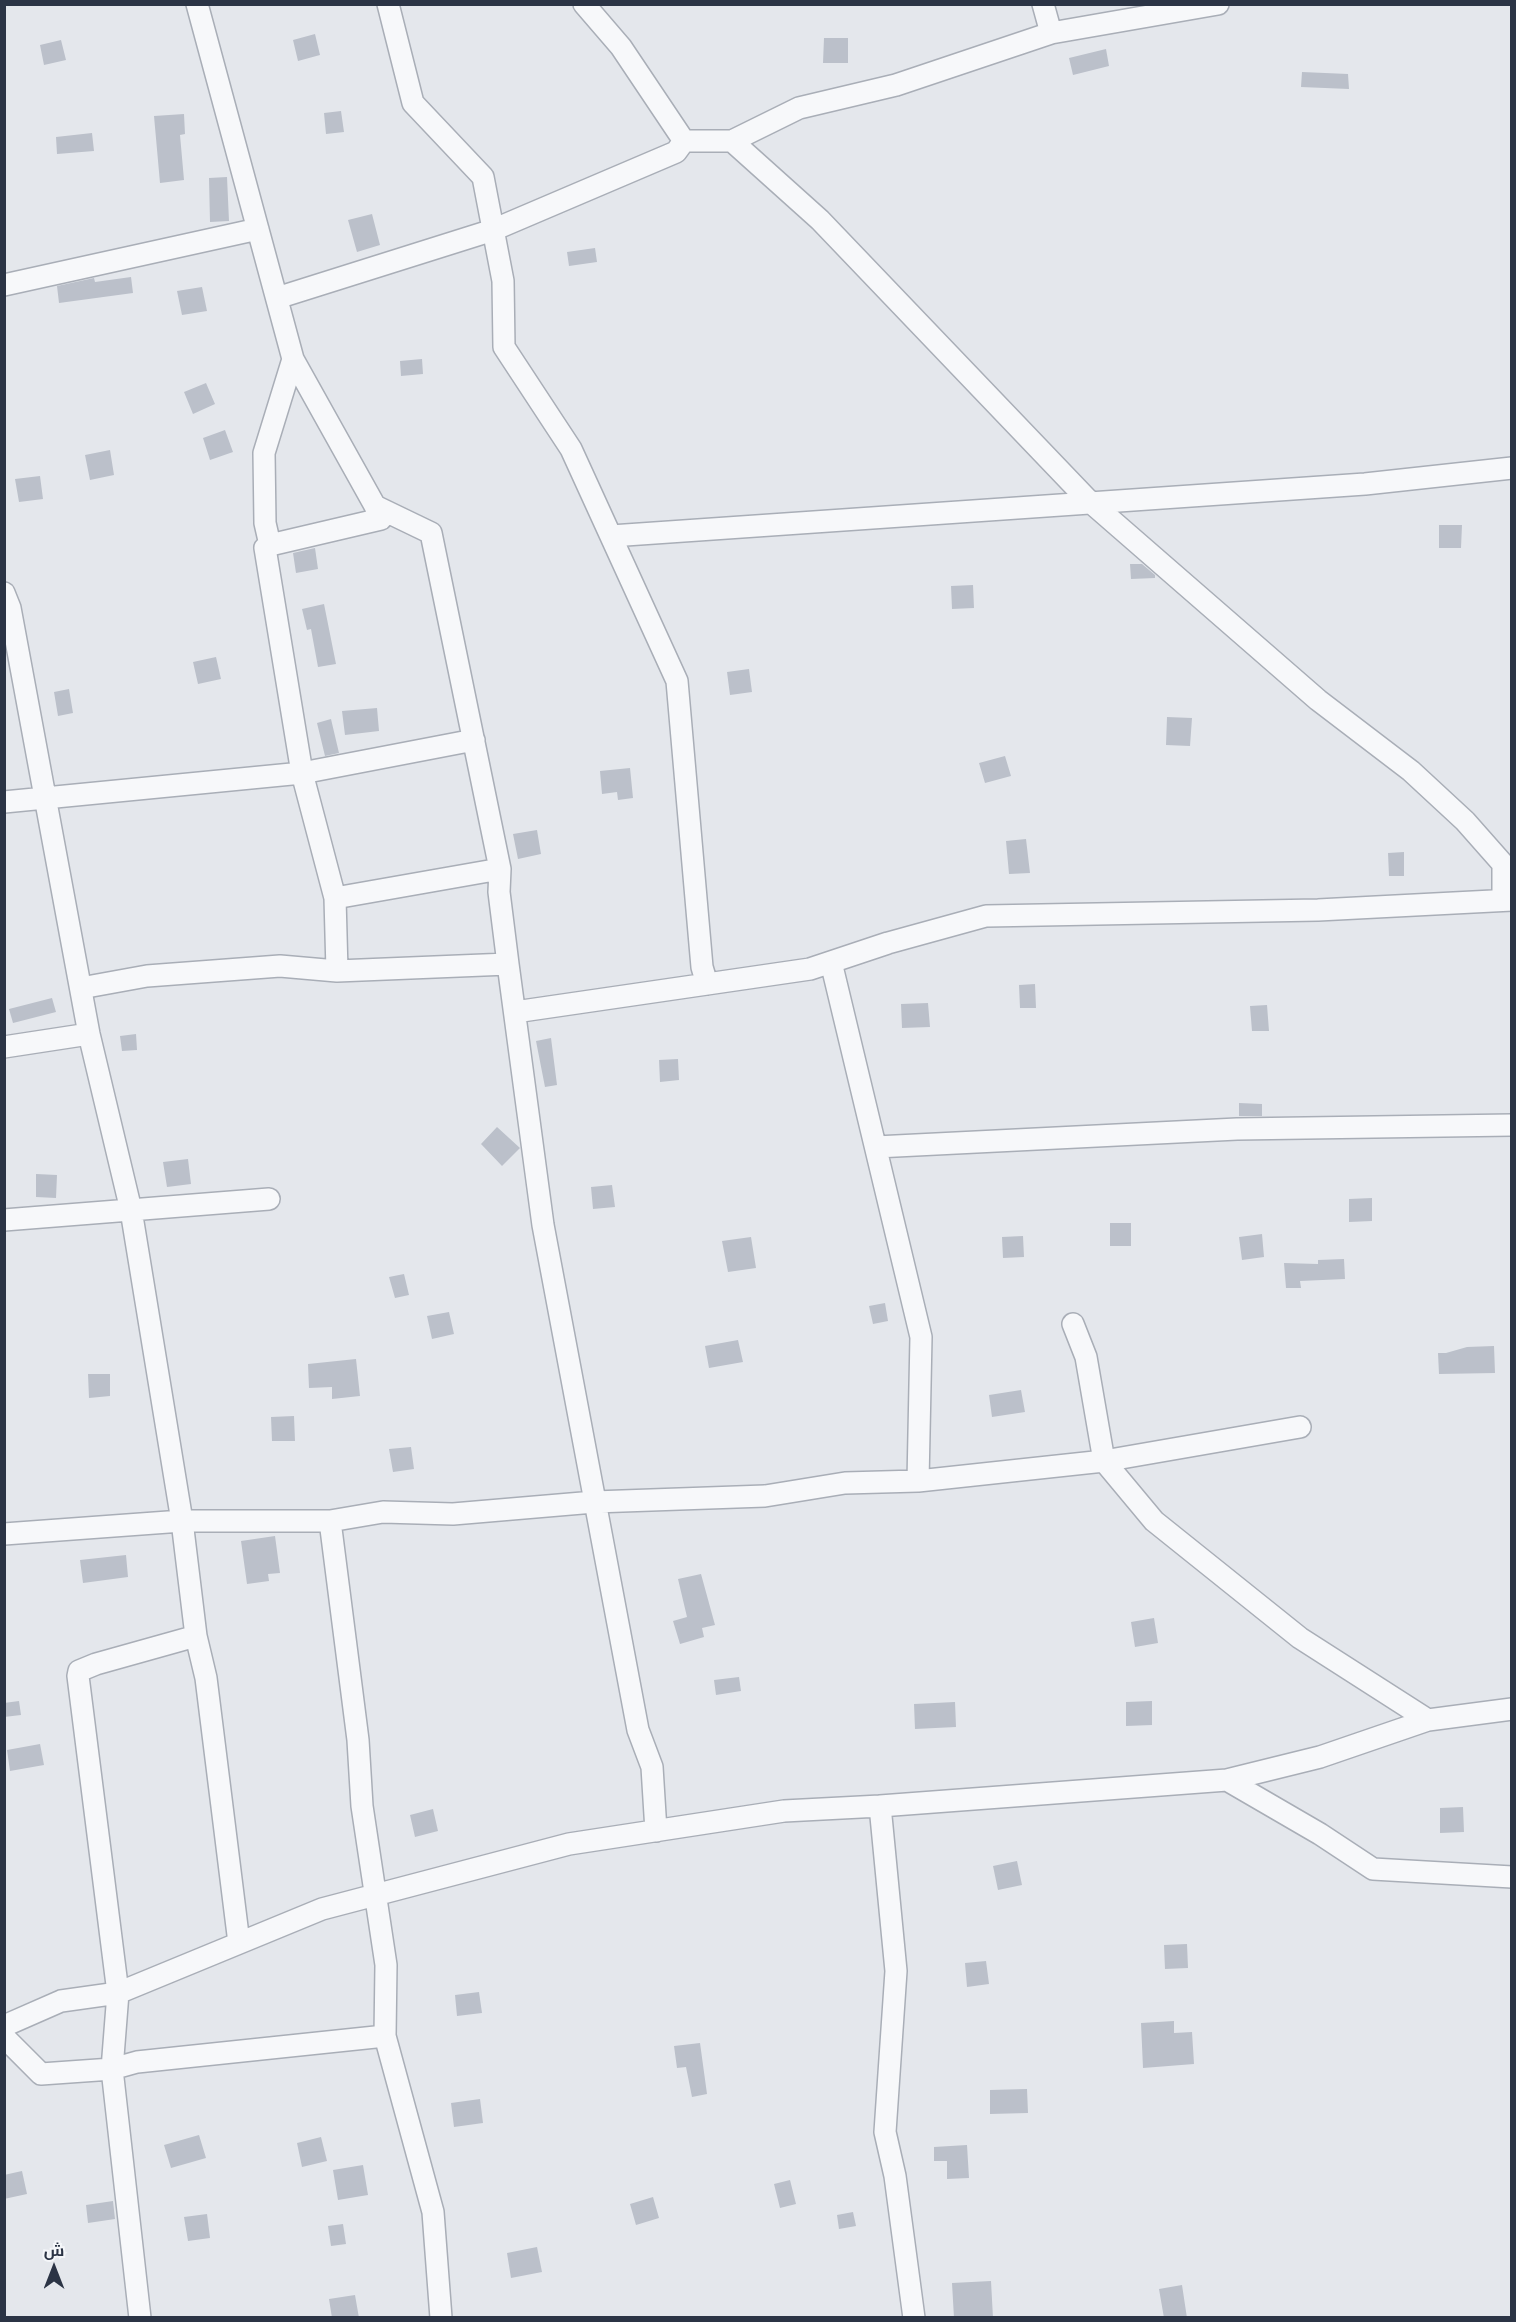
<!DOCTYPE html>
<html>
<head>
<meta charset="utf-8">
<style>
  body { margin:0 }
  #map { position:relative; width:1516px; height:2322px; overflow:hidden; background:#e4e7ec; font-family:Ubuntu,Cairo,sans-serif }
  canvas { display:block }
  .frame { position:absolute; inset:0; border:6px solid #2b3445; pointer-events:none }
  .north { position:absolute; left:24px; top:2238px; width:60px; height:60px; -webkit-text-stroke:4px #f4f6f9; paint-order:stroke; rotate:0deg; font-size:16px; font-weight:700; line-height:24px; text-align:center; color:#2b3445 }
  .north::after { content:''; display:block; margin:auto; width:21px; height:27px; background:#2b3445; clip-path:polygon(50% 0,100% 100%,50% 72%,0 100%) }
</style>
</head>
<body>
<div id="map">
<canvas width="1516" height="2322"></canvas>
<div class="frame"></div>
<div class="north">ش</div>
</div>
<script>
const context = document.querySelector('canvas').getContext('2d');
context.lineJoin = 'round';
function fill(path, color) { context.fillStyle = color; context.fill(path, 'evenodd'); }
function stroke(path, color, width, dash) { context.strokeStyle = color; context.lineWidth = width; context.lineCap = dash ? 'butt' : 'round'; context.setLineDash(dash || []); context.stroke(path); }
fill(new Path2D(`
  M315,34L320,55L298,61L293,40Z
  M824,38H848V63H823Z
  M61,40L66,60L44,65L40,45Z
  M1106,49L1109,66L1073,75L1069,58Z
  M1302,72L1348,74L1349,89L1301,87Z
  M341,111L344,132L326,134L324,113Z
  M184,114L185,134L180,135L184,180L160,183L154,116Z
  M92,133L94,151L57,154L56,137Z
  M227,177L229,221L210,222L209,178Z
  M372,214L380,245L357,252L348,220Z
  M595,248L597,262L569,266L567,252Z
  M131,277L133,293L59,303L57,286L94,278L95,282Z
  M202,287L207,311L182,315L177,291Z
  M422,359L423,374L401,376L400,361Z
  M206,383L215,404L193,414L184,392Z
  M225,430L233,452L210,460L203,438Z
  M110,450L114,475L90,480L85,455Z
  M40,476L43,499L19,502L15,479Z
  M1439,525H1462L1461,548H1439Z
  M315,548L318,569L296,573L293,553Z
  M1130,564H1142L1155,575V578L1131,579Z
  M973,585L974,608L952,609L951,586Z
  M324,604L336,664L318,667L311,629L307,630L302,609Z
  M216,657L221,679L198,684L193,662Z
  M749,669L752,692L730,695L727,672Z
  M69,689L73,713L58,716L54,692Z
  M377,708L379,731L345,735L342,711Z
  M1167,717L1192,718L1190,746L1166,745Z
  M331,719L339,753L325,756L317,723Z
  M1005,756L1011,776L985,783L979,763Z
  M630,768L633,798L618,800L617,792L602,794L600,771Z
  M537,830L541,854L518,859L513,834Z
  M1026,839L1030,873L1009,874L1006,841Z
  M1404,852V876H1389L1388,853Z
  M1035,984L1036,1008H1020L1019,985Z
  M52,998L56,1012L13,1023L9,1009Z
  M928,1003L930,1027L902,1028L901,1004Z
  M1267,1005L1269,1031H1252L1250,1006Z
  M136,1034L137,1050L122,1051L120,1036Z
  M551,1038L557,1085L545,1087L536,1041Z
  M678,1059L679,1080L660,1082L659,1060Z
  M1239,1103L1262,1104V1116H1239Z
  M497,1127L520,1148L502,1166L481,1144Z
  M188,1159L191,1184L167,1187L163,1162Z
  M36,1174L57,1175L56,1198L36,1197Z
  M612,1185L615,1207L593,1209L591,1187Z
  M1372,1198V1221L1349,1222V1199Z
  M1110,1223H1131V1246H1110Z
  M1262,1234L1264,1257L1242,1260L1239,1237Z
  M1023,1236L1024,1257L1003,1258L1002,1237Z
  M751,1237L756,1268L728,1272L722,1241Z
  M1344,1259L1345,1279L1300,1281L1301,1288H1286L1284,1263L1318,1264V1260Z
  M404,1274L409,1295L395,1298L389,1277Z
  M885,1303L888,1321L873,1324L869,1306Z
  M449,1312L454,1334L432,1339L427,1316Z
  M738,1340L743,1362L709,1368L705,1346Z
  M1494,1346L1495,1373L1439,1374L1438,1353H1446L1467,1347Z
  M356,1359L360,1396L332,1399V1387L309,1388L308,1364Z
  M88,1374H110V1396L89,1398Z
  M1021,1390L1025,1412L992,1417L989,1395Z
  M294,1416L295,1441H272L271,1417Z
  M411,1447L414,1469L393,1472L389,1449Z
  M275,1536L280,1573L268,1574L269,1581L247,1584L241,1541Z
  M126,1555L128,1577L83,1583L80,1560Z
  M701,1574L715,1625L702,1628L704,1637L680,1644L673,1621L687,1617L678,1579Z
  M1154,1618L1158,1643L1135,1647L1131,1622Z
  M739,1677L741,1691L716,1695L714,1680Z
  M19,1701L21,1715L4,1717V1703Z
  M1152,1701V1725L1126,1726V1702Z
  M955,1702L956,1727L915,1729L914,1704Z
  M40,1744L44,1765L10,1771L7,1750Z
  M1463,1807L1464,1832L1440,1833V1808Z
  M433,1809L438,1831L415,1837L410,1815Z
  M1017,1861L1022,1885L998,1890L993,1866Z
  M1187,1944L1188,1968L1165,1969L1164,1945Z
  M986,1961L989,1984L967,1987L965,1963Z
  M479,1992L482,2013L457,2016L455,1995Z
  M1174,2021V2033L1192,2032L1194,2064L1143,2068L1141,2023Z
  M700,2043L707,2094L692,2097L686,2067L677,2068L674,2046Z
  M1027,2089L1028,2113L990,2114V2090Z
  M480,2099L483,2123L454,2127L451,2103Z
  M199,2135L206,2158L171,2168L164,2145Z
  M321,2137L327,2161L302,2167L297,2143Z
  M967,2145L969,2178L947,2179V2161H934V2147Z
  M363,2165L368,2195L338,2200L333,2170Z
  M22,2171L27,2194L4,2199V2175Z
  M790,2180L796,2204L780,2208L774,2184Z
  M653,2197L659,2218L636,2225L630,2204Z
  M113,2201L115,2219L88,2223L86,2205Z
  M853,2212L856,2226L839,2229L837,2215Z
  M207,2214L210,2238L188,2241L184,2217Z
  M343,2224L346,2244L331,2246L328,2226Z
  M537,2247L542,2272L511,2278L507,2253Z
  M991,2281L993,2318H954L952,2283Z
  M1182,2285L1187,2318H1164L1159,2289Z
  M355,2295L359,2318H332L329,2299Z`), '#bbc0ca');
const minor = new Path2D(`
  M197,4L293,359L375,506L431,533L500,869L499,892L508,964L543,1225L638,1730L652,1767L656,1831
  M388,4L413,103L483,177L503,281L504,347L571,449L677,681L702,967L707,984
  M584,4L621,47L684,141
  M1043,4L1051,33
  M684,141H732L799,108L896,85L1051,33L1218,4
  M732,141L820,220L1087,499L1318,700L1411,771L1465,821L1503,864V900
  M4,285L258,229
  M277,298L493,230L676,152L684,141
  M611,536L1365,484L1512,468
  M270,545L265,523L264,453L293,359
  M4,593L10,608L89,1034L131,1210L182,1521L196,1636L206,1678L239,1943
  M4,802L302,773L474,740
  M335,898L500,869
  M831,962L921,1337L918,1481
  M337,971L335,898L302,773L265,548L270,545L381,519L375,506
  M81,988L147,976L280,966L337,971L508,964
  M515,1012L810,969L888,943L986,916L1318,910L1512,900
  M4,1047L89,1034
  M876,1147L1237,1129L1512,1125
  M4,1220L269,1199
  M1073,1324L1086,1357L1104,1461L1154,1521L1300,1638L1428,1720
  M330,1521L358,1740L362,1806L386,1965L385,2036L433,2212L441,2318
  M4,1534L182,1521H330L383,1512L453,1514L594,1502L765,1496L845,1483L918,1481L1104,1461L1300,1427
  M1227,1780L1320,1834L1373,1869L1512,1877
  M880,1806L896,1971L885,2132L895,2176L914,2318
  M4,2026L61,2001L118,1993L322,1909L569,1844L784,1811L880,1806L1227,1780L1320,1757L1428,1720L1512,1709
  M4,2037L41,2074L112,2069L137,2062L385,2036
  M140,2318L112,2069L118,1993L78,1676L79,1671L96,1664L196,1636`);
stroke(minor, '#a9aeb7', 24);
stroke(minor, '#f7f8fa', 21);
</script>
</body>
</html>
